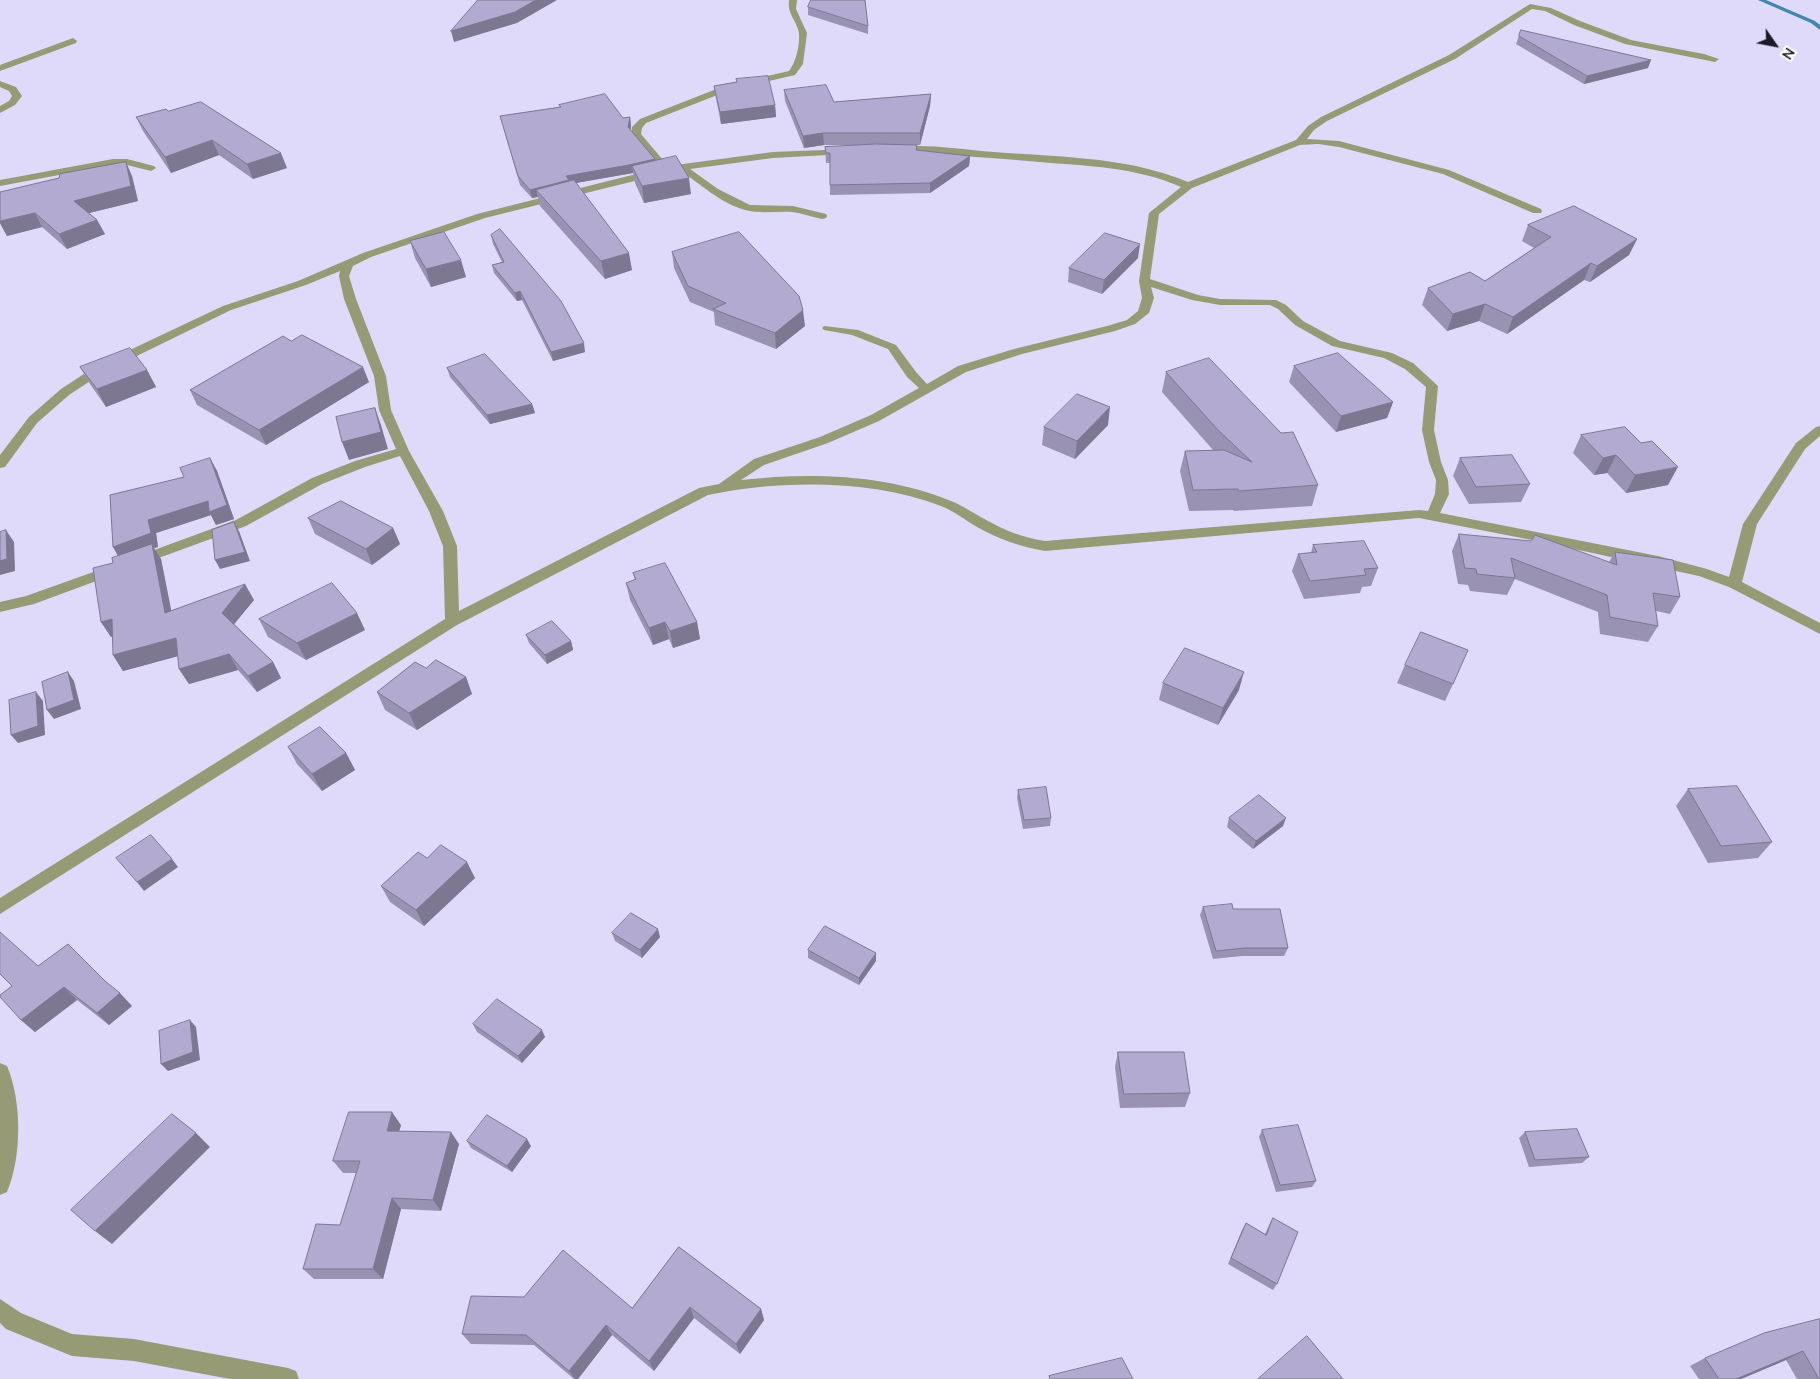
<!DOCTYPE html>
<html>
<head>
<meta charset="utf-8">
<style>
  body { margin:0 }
  #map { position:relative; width:1820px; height:1379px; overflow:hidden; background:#e0dafa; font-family:"Nunito Sans",sans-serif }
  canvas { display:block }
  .north { position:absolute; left:1750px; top:20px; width:50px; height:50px; -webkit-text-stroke:4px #fff; paint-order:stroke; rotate:123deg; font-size:14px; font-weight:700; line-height:20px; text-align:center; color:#1d1a28 }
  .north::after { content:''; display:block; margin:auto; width:18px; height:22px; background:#1d1a28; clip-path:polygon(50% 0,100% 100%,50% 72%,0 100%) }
</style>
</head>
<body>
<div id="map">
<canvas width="1820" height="1379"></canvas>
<div class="north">N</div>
</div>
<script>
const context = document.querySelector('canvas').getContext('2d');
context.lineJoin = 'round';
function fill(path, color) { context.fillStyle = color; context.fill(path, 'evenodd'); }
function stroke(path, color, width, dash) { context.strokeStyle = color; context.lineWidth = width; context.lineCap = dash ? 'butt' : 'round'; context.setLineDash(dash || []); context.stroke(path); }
fill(new Path2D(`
  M1758,0H1766L1815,21L1820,25V30L1811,23Z`), '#4187b0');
fill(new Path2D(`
  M789,0H797L796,9L807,33L803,64L795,75L730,90L646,123L642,128L641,134L668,166L773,152L849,149L851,151L846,154L773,158L690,169L718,189L750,205L793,206L826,214L827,216L826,218L822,219C812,217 802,213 792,212C777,211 759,214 745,210C720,203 701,184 679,170L485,218L371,257L353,266L349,276L356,299L386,376L391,410L409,451L443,511L457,546L459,611L699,488L719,484L754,459L820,437L871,415L919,388L907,377L888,349L852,335L824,330L822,328L824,326L858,330L896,345L916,372L927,384L958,366L1014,349L1107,326L1127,320L1138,311L1142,298L1139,281L1149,213L1181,187C1136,167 1087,166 1039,162C993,158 947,154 901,153L896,150L898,148C918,143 960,149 981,151C1050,157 1124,155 1188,182L1296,140L1308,126L1321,117L1449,55L1530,4L1551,8L1580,21L1631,40L1704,54L1719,59L1715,62L1625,44L1574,25L1545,11L1532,9L1455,59L1327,121L1314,130L1307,139L1339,141L1449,170L1541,209L1542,211L1541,213H1533L1443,174L1339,147L1318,144L1300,145L1192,188L1159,214L1150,279L1198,295L1220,299L1276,300L1286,305L1303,321L1340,341L1392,353L1413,363L1438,386L1434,430L1441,462L1448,480L1449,494L1440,513L1658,556L1707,569L1729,577L1743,524L1796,443L1816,427L1820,426V436L1805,449L1757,524L1742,582L1820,623V634L1729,587L1699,576L1537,541L1419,518L1045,551C1021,547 998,539 977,527C965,520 954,511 941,506C871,479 780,480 708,495L457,625L0,914V898L445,619L443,546L429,511L400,456L365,467L322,484L246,526L145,563H135L133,560L135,557L236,520L312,478L355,461L396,449L379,410L374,376L344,299L339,276L340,271L306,285L231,310L104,372L69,395L37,423L5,467L0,468V455L29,417L61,389L96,366L223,306L298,281L363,253L477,214L660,168L631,134L632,127L640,119L724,86L789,71C796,62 800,45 799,33C797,21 787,14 789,0ZM1151,287L1192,300L1220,305H1270L1278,309L1295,325L1332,346L1384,358L1405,369L1426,387L1422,430L1429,462L1436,480L1435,494L1428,511L1419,510L1045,541C1025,538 1006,531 988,521C976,515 964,506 951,501C887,474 809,472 741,480L764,465L828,443L879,421L966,372L1022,354L1115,331L1135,324L1149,313L1154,298Z
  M73,38L77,41L76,43L0,71V65Z
  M0,81L16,87L22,96L15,105L0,113V106L9,101L12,96L9,91L0,87Z
  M113,159H127L154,166L156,168L151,171L127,165H113L0,186V180Z
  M113,565L118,567L120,570L118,573L34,604L0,612V602L26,596Z
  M0,1063L7,1066C22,1101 22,1157 7,1192L0,1195Z
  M0,1299L21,1313L72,1334L134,1339L288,1368L296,1371L299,1379H230L134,1361L72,1356L6,1329L0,1323Z`), '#969b75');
fill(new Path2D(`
  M808,7L868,26V34L808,15Z
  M1521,30L1648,68L1584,84L1516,44Z
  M736,82L775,105L776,117L721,124L716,98L714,86Z
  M784,90L834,102L931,94L930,106L920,145H909H917V150L970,156L969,166L930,193L830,195V163H826L825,147L852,145H824L804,148L785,101Z
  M559,105L623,118L630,117L631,125L630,130L655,159L656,161L691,194L644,203L635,183L633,173L575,183L632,270L605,279L540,206L538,197L532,198L520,185L500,116L560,107Z
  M168,111L287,168L253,179L219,155L171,173L143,131L136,117Z
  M132,176L138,201L89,213L97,220L105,234L67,249L42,227L7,236L0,223Z
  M1528,225L1637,239L1629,255L1590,282L1584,280L1507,334L1479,321L1447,331L1422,305L1428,288L1485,281L1534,248L1522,241Z
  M491,235L585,352L553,361L522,300L517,301L494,273L492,265L502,262L493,244Z
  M410,241L466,277L431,287L415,258Z
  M672,252L805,326L776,349L715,325L714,312L690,302L674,268Z
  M1138,258L1102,294L1068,282L1069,268Z
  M1294,366L1393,402L1387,418L1336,432L1289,382Z
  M80,367L147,370L156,387L106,407L90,384Z
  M447,368L532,404L535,413L490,424L450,377Z
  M1166,372L1318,485L1312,506L1234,511L1233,510L1189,511L1180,471L1185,451L1213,450L1162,392Z
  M369,382L266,445L197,405L190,390Z
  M1108,425L1075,459L1042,445L1044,427Z
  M1581,435L1668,485L1626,493L1607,473L1594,475L1573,453Z
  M210,458L217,471L234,519L216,525L211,515L156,533L158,547L154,548L161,559L171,611L254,600L234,624L273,662L281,678L257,692L238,670L189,684L179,669L178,656L123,671L113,655V637H111L101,622L113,563L118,556L113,547Z
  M1460,458L1530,484L1521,502L1469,504L1453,476Z
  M308,518L393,528L400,544L372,565L315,534Z
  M1459,534L1609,562L1615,552L1680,597L1670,614L1656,611L1658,626L1648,642L1600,634L1598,612L1515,579L1507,595L1470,591L1468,585L1458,584L1452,551Z
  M1313,545L1378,568L1371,586L1362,587L1360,593L1304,599L1292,571L1298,554L1311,553Z
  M633,573L697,622L700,639L673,648L669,639L653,645L630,600L626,583L635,580Z
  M259,619L365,630L306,660L268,637Z
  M526,635L571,641L573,650L547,664L529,643Z
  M1405,665L1453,684L1445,701L1397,683Z
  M426,668L466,677L472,694L417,730L385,710L377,692Z
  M1163,683L1239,690L1218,725L1159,700Z
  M288,747L346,753L355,770L322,791L297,764Z
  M1688,789L1772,842L1758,858L1708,863L1676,806Z
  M1018,790L1051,818L1050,826L1023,829L1017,798Z
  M1229,818L1283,826L1253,849L1227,827Z
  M427,858L475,878L424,926L390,902L381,886Z
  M1203,907L1233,909L1288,948L1284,956H1242L1213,959L1200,915Z
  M612,933L660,937L642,958L615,941Z
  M808,950L876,961L859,985L808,958Z
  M38,966L105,981L132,1006L109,1025L77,1000L35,1032L21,1020Z
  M473,1024L545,1037L522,1063L477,1032Z
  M1118,1052L1190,1093L1185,1107L1120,1108L1115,1067Z
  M401,1125L399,1131L459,1144L441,1211L401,1209L383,1279H314L303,1269L340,1225L356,1173H343L333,1161Z
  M1262,1130L1316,1181L1312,1187L1276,1192L1259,1137Z
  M1525,1132L1589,1157L1582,1163L1529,1167L1519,1138Z
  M467,1141L531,1146L512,1172L471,1148Z
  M1273,1218L1277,1284L1273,1290L1228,1264L1242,1230L1246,1223L1265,1234L1269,1225Z
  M679,1247L761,1309L764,1320L740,1354L694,1318L654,1371L612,1335L578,1379H574L534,1345L471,1344L462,1334L632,1308Z
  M1820,1319V1379H1797L1786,1360L1741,1379H1699L1690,1366L1705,1358Z`), '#9992b3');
fill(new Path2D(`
  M536,0H557L517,23L454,42L451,31Z
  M1651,60L1648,68L1584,84L1587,76Z
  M931,94L930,106L920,145V133Z
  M775,105L776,117L721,124L720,112Z
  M630,117L631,125L630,135L628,127Z
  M823,133L824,145L804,148L803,136Z
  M212,140L219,155L171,173L165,157Z
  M281,153L287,168L253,179L247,164Z
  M970,156L969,166L930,193V183Z
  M655,159L657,167L632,166L633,173L536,190L538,197L532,198L530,190L566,176Z
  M126,162L132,176L138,201L81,215L74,201Z
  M689,178L691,194L644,203L642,186Z
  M35,213L42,227L7,236L0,223V221Z
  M97,220L105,234L67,249L59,234Z
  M1637,239L1629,255L1590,282L1597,266Z
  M1140,244L1138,258L1102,294L1104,280Z
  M629,253L632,270L605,279L601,261Z
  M461,260L466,277L431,287L426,269Z
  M1591,263L1584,280L1507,334L1513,317Z
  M520,291L522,300L517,301L515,293Z
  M1485,304L1479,321L1447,331L1453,314Z
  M803,310L805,326L776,349L775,333Z
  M584,343L585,352L553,361L551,352Z
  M363,367L369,382L266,445L259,430Z
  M147,370L156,387L106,407L97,389Z
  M1393,402L1387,418L1336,432L1341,416Z
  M532,404L535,413L490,424L487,415Z
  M1110,407L1108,425L1075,459L1077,441Z
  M375,408L381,425L388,449L349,460L342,442Z
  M1616,455L1607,473L1594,475L1603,458Z
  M210,458L217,471L234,519L216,525L211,515L156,533L158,547L154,548L161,559L175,629L121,560L113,547L148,520L208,501Z
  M1678,467L1668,485L1626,493L1635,475Z
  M234,522L239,531L250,561L220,569L215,560Z
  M393,528L400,544L372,565L366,549Z
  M6,530L14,542L15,571L0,575V561Z
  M245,584L254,600L231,628L222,613Z
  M357,613L365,630L306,660L297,643Z
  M112,619L123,635L111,637L101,622Z
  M665,622L669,639L653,645L649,628Z
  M697,622L700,639L673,648L670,631Z
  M176,638L186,654L123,671L113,655Z
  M571,641L573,650L547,664L545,655Z
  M229,654L238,670L189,684L179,669Z
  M273,662L281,678L257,692L248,676Z
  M68,672L74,681L81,709L54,719L47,710Z
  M1244,672L1239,690L1218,725L1223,708Z
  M466,677L472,694L417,730L409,713Z
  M36,692L43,701L45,735L18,743L11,735Z
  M346,753L355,770L322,791L312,774Z
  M1286,818L1283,826L1253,849L1256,841Z
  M172,859L178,867L144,891L137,882Z
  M467,862L475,878L424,926L416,910Z
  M658,929L660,937L642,958L640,950Z
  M876,953V961L859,985V978Z
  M64,987L77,1000L35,1032L21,1020Z
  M120,993L132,1006L109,1025L97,1013Z
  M190,1020L196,1027L200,1060L168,1071L161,1064Z
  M542,1030L545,1037L522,1063L518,1056Z
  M392,1112L401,1125L396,1142L387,1131Z
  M451,1132L459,1144L441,1211L433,1200Z
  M196,1133L210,1147L112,1244L95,1231Z
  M527,1139L531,1146L512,1172L507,1166Z
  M392,1198L401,1209L383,1279L373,1269Z
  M690,1307L694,1318L654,1371L649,1361Z
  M761,1309L764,1320L740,1354L736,1344Z
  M606,1325L612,1335L578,1379H575L569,1371Z
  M1803,1351L1786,1360L1741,1379H1736Z`), '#7d7792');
const building = new Path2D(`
  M478,0H536L515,12L451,31Z
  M811,0H865L868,26L808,7Z
  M1521,30L1651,60L1587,76L1519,36Z
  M768,76L775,105L720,112L714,86L737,82L736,79Z
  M826,85L834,102L931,94L920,133H823L803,136L784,90Z
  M605,94L623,118L630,117L628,127L655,159L629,165L566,176L569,180L530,190L518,176L500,116L561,107L559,105Z
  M201,102L281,153L247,164L212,140L165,157L136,117L166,109L168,111Z
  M876,144L917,145L916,150L970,156L930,183L830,185V153H826L825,147Z
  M676,156L689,178L642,186L632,166Z
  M126,162L131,186L74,201L97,220L59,234L35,213L0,221V192L59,178L60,174Z
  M574,180L629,253L601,261L536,190Z
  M1574,206L1637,239L1597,266L1591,263L1513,317L1485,304L1453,314L1428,288L1470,272L1485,281L1551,237L1528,225Z
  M500,229L561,301L584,343L551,352L520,291L515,293L492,265L504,262L491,235Z
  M444,232L461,260L426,269L410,241Z
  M739,232L799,296L803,310L775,333L713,309L726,303L688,286L672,252Z
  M1105,233L1140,244L1104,280L1069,268Z
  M302,335L363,367L259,430L190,390L283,336L291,341Z
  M130,348L147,370L97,389L80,367Z
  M1338,353L1393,402L1341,416L1294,366Z
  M485,354L532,404L487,415L447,368Z
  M1209,358L1281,433L1293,432L1318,485L1239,491L1238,489L1193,490L1185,451L1224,450L1252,462L1217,429L1166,372Z
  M1077,394L1110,407L1077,441L1044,427Z
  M375,408L381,432L342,442L336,417Z
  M1625,427L1641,443L1652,441L1678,467L1635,475L1616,455L1603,458L1581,435Z
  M1512,455L1530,484L1476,487L1460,458Z
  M210,458L227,505L209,512L208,501L148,520L151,533L113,547L110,495L184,477L180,468Z
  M341,501L393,528L366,549L308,518Z
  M234,522L245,552L215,560L212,530Z
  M6,530L7,559L0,561V532Z
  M1459,534L1531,541L1535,535L1617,565L1615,552L1673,560L1680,597L1653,593L1658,626L1610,617L1607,595L1511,558L1515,578L1477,574L1476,569L1465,568Z
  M1364,541L1378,568L1364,569L1366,575L1310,581L1298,554L1317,552L1313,545Z
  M152,544L165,613L245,584L222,613L273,662L248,676L229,654L179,669L176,638L113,655L112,619L101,622L93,568L113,563L112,558Z
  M665,563L697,622L670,631L665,622L649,628L626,583L636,579L633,573Z
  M332,583L357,613L297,643L259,619Z
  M552,621L571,641L545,655L526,635Z
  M1421,632L1468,650L1453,684L1405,665Z
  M1185,648L1244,672L1223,708L1163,683Z
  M436,660L466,677L409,713L377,692L415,662L426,668Z
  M68,672L74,700L47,710L42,682Z
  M36,692L38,726L11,735L9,700Z
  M320,727L346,753L312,774L288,747Z
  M1737,786L1772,842L1721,846L1688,789Z
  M1046,787L1051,818L1024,820L1018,790Z
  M1259,795L1286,818L1256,841L1229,818Z
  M151,835L172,859L137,882L116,858Z
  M441,845L467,862L416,910L381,886L418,852L427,858Z
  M1232,904L1233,909H1280L1288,948H1245L1216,951L1203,907Z
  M631,913L658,929L640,950L612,933Z
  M825,926L876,953L859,978L808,950Z
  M0,932L38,966L68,944L105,981L120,993L97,1013L64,987L21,1020L0,997V995L12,986L0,974Z
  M497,999L542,1030L518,1056L473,1024Z
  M190,1020L193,1052L161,1064L159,1031Z
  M1118,1052H1184L1190,1093L1124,1094Z
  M349,1112H392L387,1131L451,1132L433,1200L392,1198L373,1269H303L316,1224L340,1225L360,1161H333Z
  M172,1114L196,1133L95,1231L71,1210Z
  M487,1115L527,1139L507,1166L467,1141Z
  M1298,1125L1316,1181L1280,1185L1262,1130Z
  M1577,1129L1589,1157L1535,1160L1525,1132Z
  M1273,1218L1298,1232L1277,1284L1231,1258L1246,1223L1266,1235Z
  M679,1247L761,1309L736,1344L690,1307L649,1361L606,1325L569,1371L526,1335L462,1334L471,1296L524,1297L563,1250L632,1308Z
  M1820,1319V1379H1819L1803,1351L1736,1379H1719L1705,1358L1764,1333Z
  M1307,1336L1343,1379H1258Z
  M1122,1358L1133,1379H1050L1049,1376Z`);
fill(building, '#b2aad0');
stroke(building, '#7d7792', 1);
</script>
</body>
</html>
